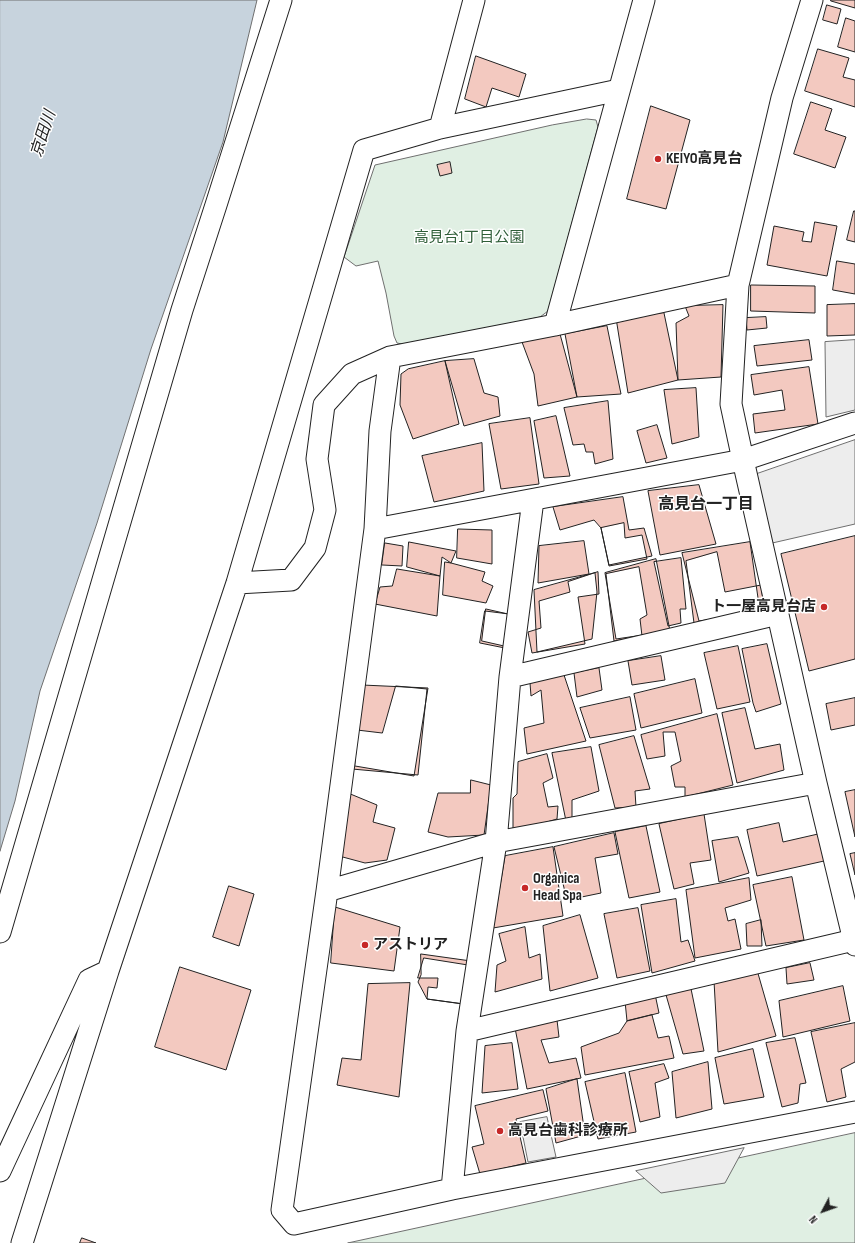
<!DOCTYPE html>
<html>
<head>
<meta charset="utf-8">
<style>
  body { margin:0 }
  #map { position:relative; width:855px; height:1243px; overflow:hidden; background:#fff; font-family:"Sofia Sans Condensed",sans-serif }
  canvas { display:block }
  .north { position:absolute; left:803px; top:1191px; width:40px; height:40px; -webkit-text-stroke:3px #fff; paint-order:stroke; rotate:229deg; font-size:11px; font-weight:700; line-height:16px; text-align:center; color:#222 }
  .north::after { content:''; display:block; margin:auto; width:14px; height:18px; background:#222; clip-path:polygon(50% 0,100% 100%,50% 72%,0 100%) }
</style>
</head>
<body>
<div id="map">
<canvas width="855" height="1243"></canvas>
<div class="north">N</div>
</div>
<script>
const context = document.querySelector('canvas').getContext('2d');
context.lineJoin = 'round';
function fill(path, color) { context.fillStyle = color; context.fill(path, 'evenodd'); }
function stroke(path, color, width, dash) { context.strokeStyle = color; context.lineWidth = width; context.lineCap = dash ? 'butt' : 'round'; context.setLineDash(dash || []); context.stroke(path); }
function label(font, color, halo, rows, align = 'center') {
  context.font = font + ' "Sofia Sans Condensed","Noto Sans JP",sans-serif'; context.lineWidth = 3; context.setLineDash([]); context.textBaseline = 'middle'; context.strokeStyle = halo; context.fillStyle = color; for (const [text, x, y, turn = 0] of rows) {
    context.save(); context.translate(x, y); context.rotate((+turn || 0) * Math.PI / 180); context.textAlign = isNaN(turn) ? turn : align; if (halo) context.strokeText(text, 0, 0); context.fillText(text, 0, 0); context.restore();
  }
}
const green = new Path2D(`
  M587,119L596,120L598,127L548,311L540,317L407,345L397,343L394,336L386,293L378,261L356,266L344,257L375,165L552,125Z
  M855,1133V1243H348Z`);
fill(green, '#e0efe3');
stroke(green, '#6f6f6f', 1);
const parking = new Path2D(`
  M855,340V410L826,417L825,342Z
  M855,440V524L768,544L754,475Z
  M547,1117L556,1157L528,1162L520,1122Z
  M744,1148L725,1183L661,1193L636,1171Z`);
fill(parking, '#ededed');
stroke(parking, '#6f6f6f', 1);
const water = new Path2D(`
  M0,0H257L223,142L151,349L97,523L40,691L15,801L0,851Z`);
fill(water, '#c7d3dd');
stroke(water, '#6f6f6f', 1);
const building = new Path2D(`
  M831,0H855V8L831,1Z
  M827,5L841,9L837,24L823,20Z
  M846,18L855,21V52L838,47Z
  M818,49L849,58L843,77L855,80V107L805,91Z
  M476,56L526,74L519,97L492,88L486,107L465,99Z
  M811,102L832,109L825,130L846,137L835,168L794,154Z
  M651,106L690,120L666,209L627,199Z
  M450,162L452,173L440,176L437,165Z
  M854,211H855V242L847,240Z
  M815,222L837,226L827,276L767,265L774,226L804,232L802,241L811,242Z
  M837,261L855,264V294L833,290Z
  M751,285L815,286V313L751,311Z
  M855,304V335L827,336V305Z
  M723,305L721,377L678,380L676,323L689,316L685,306Z
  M664,313L678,380L628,393L616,318Z
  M766,317L767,328L747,330L746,318Z
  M607,326L621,394L577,397L565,334Z
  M560,334L577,397L538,406L534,374L522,342Z
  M809,340L812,360L757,366L754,346Z
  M474,359L484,393L498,397L500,416L464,426L445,361Z
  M445,361L459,424L413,439L400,405L401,374L408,369Z
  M809,367L818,424L755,433L753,414L785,410L782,390L754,395L751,375Z
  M696,388L699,437L672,444L664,390Z
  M608,401L613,459L595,464L593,452H586L584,444L573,445L564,408Z
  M556,416L570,476L544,478L534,421Z
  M530,418L539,484L501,489L489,424Z
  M657,425L667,458L646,463L637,431Z
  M482,443L484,491L434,502L422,456Z
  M699,485L716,544L660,555L648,491Z
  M623,497L629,530L644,528L652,556L609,565L601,528L594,520L560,530L553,507Z
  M624,523L625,538L642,535L647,559L609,566L601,528Z
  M458,529L492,530V564L457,558Z
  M855,536V659L809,671L781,554Z
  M584,541L589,574L538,583L539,546Z
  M409,542L456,551L451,563L442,557L440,576L407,567Z
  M750,542L760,612L699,621L682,553Z
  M385,543L403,546L402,566L382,565Z
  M717,552L725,592L761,585L764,608L694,623L686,561Z
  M681,558L686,609H680L681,623L668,626L654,562Z
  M656,559L670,631L616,639L605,573Z
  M445,562L451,563L485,572L482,581L493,586L486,603L443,595Z
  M639,567L647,615L640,619L642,636L614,641L606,574Z
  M397,569L440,576L437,616L375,604L380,587L392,586Z
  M598,572L599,594L578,597L585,644L532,653L528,632L541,628L539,601L570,592L568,582Z
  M595,573L597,592L592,639L537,652L534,590Z
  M486,609L508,614L504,646L482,641Z
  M485,611L509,614L505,648L480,643Z
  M767,644L781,704L756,712L753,703L742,649Z
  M738,646L750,702L717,709L704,653Z
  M661,656L665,680L632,685L628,661Z
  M599,668L602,690L577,697L574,673Z
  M564,675L586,741L527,754L524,728L544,723L541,690L531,696L530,683Z
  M695,679L702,713L641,728L634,694Z
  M362,685L428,688L414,776L355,766Z
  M396,686L427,689L418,775L352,769L357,730L382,733Z
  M630,697L636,730L590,738L580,708Z
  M855,698V725L831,730L826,704Z
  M745,708L755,749L780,744L784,770L737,783L722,713Z
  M717,714L733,785L685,797V787H675L671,766L681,761L675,732H663L665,756L647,759L641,735Z
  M634,736L650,789L635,791L636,807L615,808L599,745Z
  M591,747L599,791L572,800V820L566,821L552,753Z
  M547,754L553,778L543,783L548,807L558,806L557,819L513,832V798L517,794L518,762Z
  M471,780L491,785L484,835L448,837L428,832L438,793H470Z
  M855,790V837L845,792Z
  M348,793L377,805L373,822L395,828L387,860L365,863L339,856Z
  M704,814L711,860L690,863L694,884L674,889L659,824Z
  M779,823L783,842L818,834L824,861L757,876L747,830Z
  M646,826L660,892L629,898L615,832Z
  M614,833L618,854L595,858L601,893L567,900L554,847Z
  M738,837L749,873L719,882L712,841Z
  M553,847L563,916L493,928L505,856Z
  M855,853V875L850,854Z
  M792,877L804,940L766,946L753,885Z
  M749,878L751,900L725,908L728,921L735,919L741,949L695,958L686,890Z
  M229,886L254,894L239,946L213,937Z
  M676,899L681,942L688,940L695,961L652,973L641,905Z
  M335,907L400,927L394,971L331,963Z
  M638,908L650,971L617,978L604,914Z
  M580,915L598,978L550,991L543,926Z
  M761,920L762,946H747L746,924Z
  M525,927L529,958L540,954L542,979L495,992L497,965L506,961L499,934Z
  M421,954L471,961L464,1004L427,999L418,982L421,975Z
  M424,958L468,965L463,1004L427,999L428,987L437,988L438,978H418Z
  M810,963L814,980L787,984L786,968Z
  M180,967L251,990L226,1070L155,1047Z
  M757,970L776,1036L718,1052L714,981Z
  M410,983L399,1097L337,1085L342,1058L361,1060L368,984Z
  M690,984L704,1051L683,1054L664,988Z
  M843,986L850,1021L783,1037L779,1001Z
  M655,994L659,1013L627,1021L625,1001Z
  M652,1015L658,1038L669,1036L674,1058L585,1075L581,1047L619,1033L627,1021Z
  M557,1020L559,1037L541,1040L549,1063L576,1058L581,1078L527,1089L515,1028Z
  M855,1023V1062L841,1069L846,1097L827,1102L811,1032Z
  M795,1038L806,1083L800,1084L798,1103L782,1107L766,1043Z
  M512,1043L518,1089L482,1093L485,1046Z
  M753,1049L764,1097L724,1104L715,1058Z
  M708,1062L712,1109L676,1118L672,1072Z
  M664,1064L669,1078L655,1083L660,1117L640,1122L629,1072Z
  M625,1073L636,1132L598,1139L585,1082Z
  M577,1079L585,1135L556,1143L546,1089Z
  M543,1090L548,1111L516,1119L526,1163L480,1174L472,1147L484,1144L475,1106Z
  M82,1238L96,1243H80Z`);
fill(building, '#f3c9c0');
stroke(building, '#222', 1);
const minor = new Path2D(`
  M812,0L782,98L738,285L731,404L743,460L816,783L855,945
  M440,128L474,0
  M555,325L738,285
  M390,357L380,431L375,529L327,891L282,1210L294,1224L452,1189L855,1112
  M375,529L743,460L855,423
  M237,583L291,580L315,548L325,510L317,459L324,405L352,374L390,357L555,325L644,0
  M510,677L778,614
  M327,891L496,842L816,783
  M0,932L182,310L216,205L281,0
  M467,1031L854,940
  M0,1171L89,980L108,971L237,583L364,150L440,128L619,90
  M452,1189L467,1031L496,842L510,677L533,500
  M22,1243L108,971`);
stroke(minor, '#222', 23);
stroke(minor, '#fff', 21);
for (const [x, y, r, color] of [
  [658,159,4,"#c62828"],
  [824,607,4,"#c62828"],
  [525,888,4,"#c62828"],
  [365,945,4,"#c62828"],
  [500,1131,4,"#c62828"]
]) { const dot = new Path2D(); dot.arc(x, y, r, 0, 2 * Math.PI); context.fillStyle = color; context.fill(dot); stroke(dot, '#fff', 1.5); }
label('bold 15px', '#222', '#fff', [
  ["KEIYO高見台",666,159],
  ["ト一屋高見台店",816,607,"right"],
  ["Organica",533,879],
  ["Head Spa",533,896],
  ["アストリア",373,945],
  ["高見台歯科診療所",508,1131]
], 'left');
label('15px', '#2f5e38', '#fff', [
  ["高見台1丁目公園",469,238]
]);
label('italic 16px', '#222', '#fff', [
  ["京田川",44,134,-72]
]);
label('bold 16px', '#222', '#fff', [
  ["高見台一丁目",706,505]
]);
</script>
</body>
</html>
